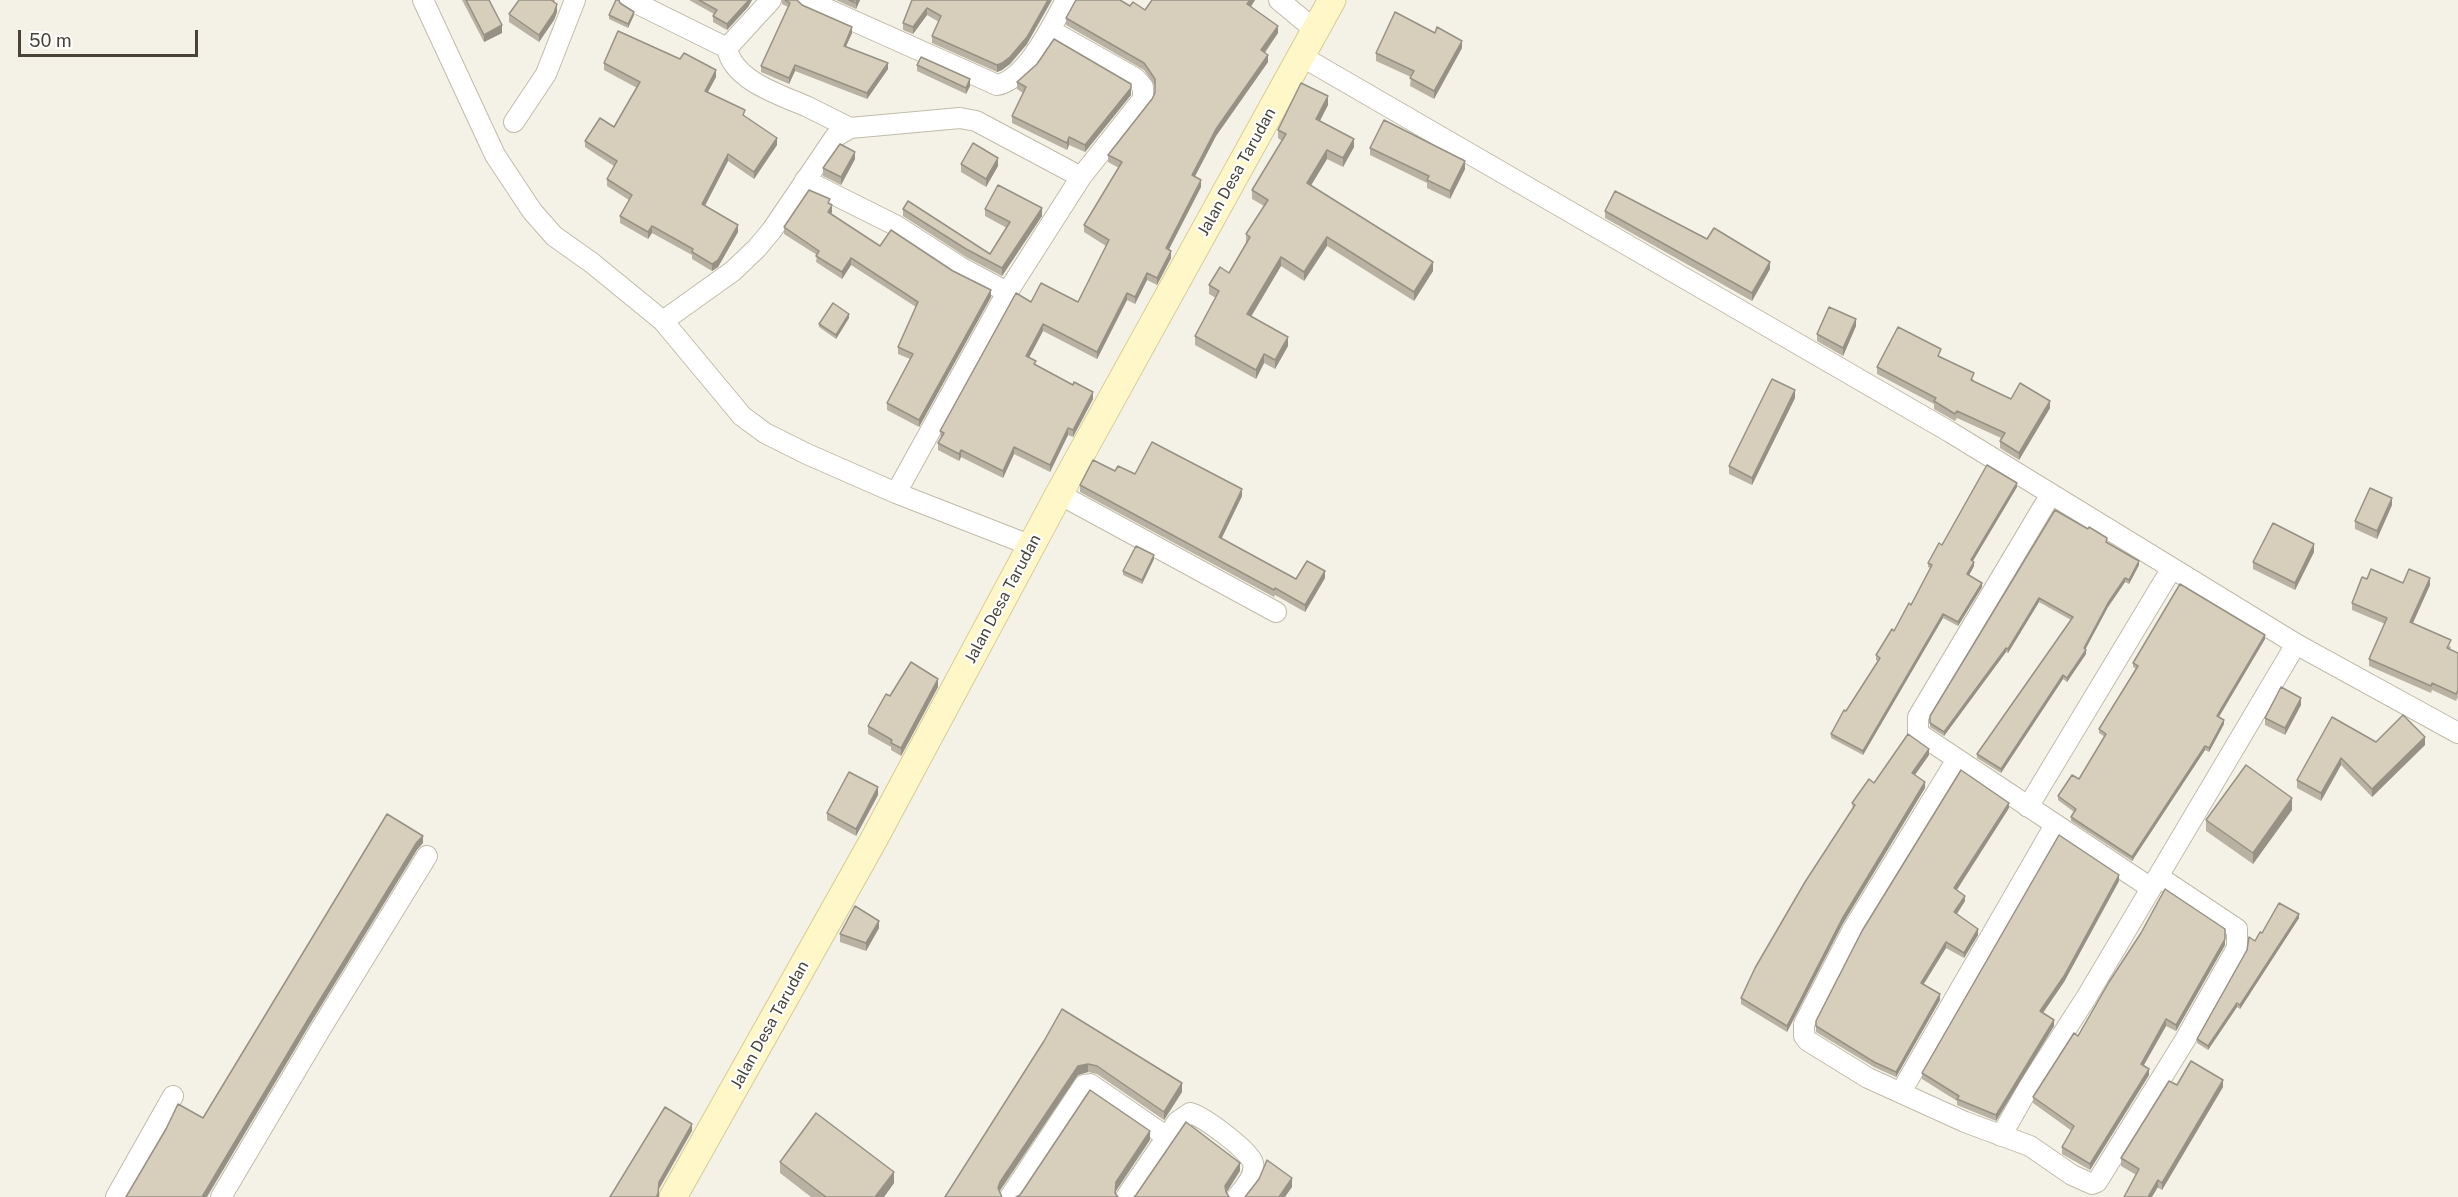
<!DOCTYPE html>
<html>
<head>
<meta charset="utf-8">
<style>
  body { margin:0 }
  #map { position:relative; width:2458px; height:1197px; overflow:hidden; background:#f4f2e7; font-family:"Public Sans",sans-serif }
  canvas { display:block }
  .scale { position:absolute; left:18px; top:30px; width:180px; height:27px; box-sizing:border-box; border:3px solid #484336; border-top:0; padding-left:8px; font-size:18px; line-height:21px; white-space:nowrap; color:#484336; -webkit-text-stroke:4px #fff; paint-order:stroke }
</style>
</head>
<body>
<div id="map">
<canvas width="2458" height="1197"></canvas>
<div class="scale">50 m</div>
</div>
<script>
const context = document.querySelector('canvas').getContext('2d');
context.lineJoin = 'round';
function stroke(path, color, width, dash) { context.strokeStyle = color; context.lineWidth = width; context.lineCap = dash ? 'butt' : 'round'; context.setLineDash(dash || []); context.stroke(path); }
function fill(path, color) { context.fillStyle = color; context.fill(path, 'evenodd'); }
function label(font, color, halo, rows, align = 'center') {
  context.font = font + ' "Public Sans",sans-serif'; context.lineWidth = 4.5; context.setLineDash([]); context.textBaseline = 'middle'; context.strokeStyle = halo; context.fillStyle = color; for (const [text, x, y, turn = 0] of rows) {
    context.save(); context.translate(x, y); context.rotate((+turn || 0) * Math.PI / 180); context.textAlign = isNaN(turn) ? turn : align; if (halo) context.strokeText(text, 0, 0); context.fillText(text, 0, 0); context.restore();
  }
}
const street = new Path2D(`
  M423,0L495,155L532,211L554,236L592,263L663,321L742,416L765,433L807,454L896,493L1032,546
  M630,0L727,48
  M807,0L997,85C1026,80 1052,26 1066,0
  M1279,0L1315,30
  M727,48C733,81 781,95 808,107C822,114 836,121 850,128
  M727,48L771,0
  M1301,56L1950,432L2296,644L2458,733
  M514,122L546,74L575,0
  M805,180L895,225L960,267L1007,292
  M663,321L733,271L757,248L772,230L835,137L850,128L960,118L976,121L1081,177
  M896,493L1005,296L1081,177L1143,99V87L1135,78L1050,30
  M1059,494L1276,612
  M2051,494L1918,717V733L2151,888
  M1956,761L1852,931L1804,1024V1036L1808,1041L1868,1078L1965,1122L2030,1146L2072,1175L2092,1184L2097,1182L2185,1040L2237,948V929L2159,877
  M2028,807L2172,568
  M1901,1092L2055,825
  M2001,1136L2030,1085L2086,998L2296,644
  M116,1197L173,1096
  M221,1197L320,1030L427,856
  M1010,1197L1084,1085L1090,1084L1167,1137
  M1126,1197L1177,1122L1190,1113C1203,1116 1250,1151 1253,1163C1256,1176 1244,1188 1237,1197`);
const secondary = new Path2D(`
  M673,1197L873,841L1059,494L1332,0`);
stroke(street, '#c1bba9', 22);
stroke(secondary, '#d7cb95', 29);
stroke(street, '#fff', 20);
stroke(secondary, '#fff7c7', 27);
fill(new Path2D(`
  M462,0H489L502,33L484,42Z
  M519,0H555L554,2L557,12L554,20L539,42L509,22V14Z
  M689,0H752L748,7L727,30L713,22V16L714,14Z
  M782,0H797L802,5L852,33L846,46L888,69L867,99L795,71L789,84L761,72V66L788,7L782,4Z
  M836,0H860L856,9Z
  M912,0L1027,44L1010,64L1002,70L997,72L932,43V36L939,22L927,15L913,34L903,30V23Z
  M1152,0H1255L1251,7L1278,33L1265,53L1268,62L1216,136L1195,176L1201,187L1169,249L1171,258L1157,285L1147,280L1135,304L1127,300L1097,359L1043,331L1029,358L1036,365L1093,399L1073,437L1068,435L1050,472L1014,454L1003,478L961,457L959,461L938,450V443L941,439L940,431L1031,302H1078L1106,246L1084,232V225L1119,168L1108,162V155L1152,99L1155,93V86L1144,70L1066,25V18L1130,6L1145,10Z
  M620,3L634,15L628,28L609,19V15Z
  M1462,48L1434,99L1410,86L1411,77L1376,61V53Z
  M604,63L716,77L708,92L745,117L777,145L754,179L728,161L705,206L738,232L718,267L712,271L692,259V255L652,233L648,239L620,223V216L629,200L607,186V179L614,166L585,147V141L614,127L637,88L604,70Z
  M917,65L970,86L966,94L917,71Z
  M1017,82L1131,95L1085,152L1069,145L1067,150L1012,123V116L1023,93L1017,89Z
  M1328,105L1320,121L1354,147L1343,167L1327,159L1311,185L1433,271L1414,301L1327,246L1304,281L1281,266L1251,317L1288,346L1275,369L1264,363L1256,379L1195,345V336L1216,298L1209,294V285L1229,273L1247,243H1246V234L1264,206L1252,199V190L1282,141L1278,138V130Z
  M1370,148L1465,169L1450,199L1427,188V183L1370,155Z
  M855,159L841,185L823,176V168Z
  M961,164L998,166L986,187L961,172Z
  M830,204L832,212L831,214L880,246L991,297L919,427L887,410V403L910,359L898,354V347L916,307L851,265L842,279L816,262L817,255L784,234V227Z
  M903,209L990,254L1007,228L985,216V209L1042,216L1002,276L966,257L903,216Z
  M1605,211L1707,239L1770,269L1752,301L1605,218Z
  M849,318L836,339L819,327V324Z
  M1856,326L1843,356L1817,341V334Z
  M1941,357L1974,380L1973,381L2011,399L2050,408L2019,460L2000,448V441L2001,438L1957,418L1955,421L1934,409V404L1877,374V367Z
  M1795,398L1752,485L1729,474V466Z
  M1115,471L1242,496L1221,538L1296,579L1325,578L1305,612L1275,595L1274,597L1080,492V485Z
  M2017,487L1973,561L1974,566L1969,575L1982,587L1958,626L1943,618L1863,755L1831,738V734L1878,661L1876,660V655L1894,631L1911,605L1930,568L1928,567V563L1942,545Z
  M2392,505L2377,539L2355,529V521Z
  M2088,529L2139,565L2129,584L2125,582L2108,607L2085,649L2086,654L2067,682L2063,679L2001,773L1977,758V754L2071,620L2039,602L2008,653L2006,652L1944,736L1930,727V716Z
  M2314,552L2295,590L2253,569V562Z
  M1154,559L1142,584L1123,575V571Z
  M2367,579L2430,585L2413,623L2451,647L2450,649L2458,653V697L2456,701L2432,690L2431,693L2369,666V659L2385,624L2352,610V603Z
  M2265,639L2219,717L2224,724L2209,752L2205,750L2132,861L2071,821V817L2074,812L2058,800V796L2079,779L2105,737L2099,733V729L2136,669L2133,667V663Z
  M938,687L901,756L891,750V747L868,734V726L890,696Z
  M2301,705L2285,735L2265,725V718Z
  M2332,717L2376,742L2425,745L2372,797L2341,765L2321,801L2297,788V780Z
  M1929,755L1915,775L1925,788L1842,925L1787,1032L1741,1004V998L1853,809L1852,803L1874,783Z
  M878,795L856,836L827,820V813Z
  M2009,808L1957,890L1965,901L1957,914L1978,935L1964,958L1946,948L1924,984L1940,1000L1896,1077L1874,1067L1816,1032V1021Z
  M2292,810L2253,864L2206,831V820Z
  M2119,881L2064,982L2043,1013L2054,1026L1996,1121L1957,1105V1101L1922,1079V1073Z
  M2299,918L2240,1009L2237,1007L2208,1050L2197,1043V1039L2255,941L2262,933Z
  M879,928L866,951L840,942V934Z
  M2225,945L2176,1031L2166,1026L2144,1065L2149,1075L2090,1170L2062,1154V1147L2072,1131L2033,1103V1097L2078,1036Z
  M1044,1041L1182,1092L1164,1120L1097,1074L1088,1072L1078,1075L1000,1191L945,1197Z
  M2177,1085L2223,1087L2162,1190L2121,1166V1158Z
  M780,1162L894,1183L884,1197H811L780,1173Z`), '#b9b2a2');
fill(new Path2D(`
  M749,0H752L748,7L727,30V24Z
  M857,0H860L856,9V3Z
  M1048,0H1052L1027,44L1010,64L1002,70L997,72V65Z
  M1250,0H1255L1247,12V4Z
  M557,4V12L554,20L539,42V35Z
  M927,8V15L913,34V27Z
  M634,12V15L628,28V24Z
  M502,25V33L484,42V35Z
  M1278,26V33L1261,57V50Z
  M852,27V33L844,51V46Z
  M1462,41V48L1434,99V91Z
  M1268,55V62L1216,136L1192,182V175L1216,129Z
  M888,63V69L867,99V93Z
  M795,65V71L789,84V78Z
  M716,70V77L705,97V91Z
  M970,79V86L966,94V88Z
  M1131,88V95L1085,152V145Z
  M1328,96V105L1316,128V119Z
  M1069,137V145L1067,150V143Z
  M777,138V145L754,179V172Z
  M1354,139V147L1343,167V158Z
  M1327,150V159L1307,192V183Z
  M855,152V159L841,185V177Z
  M728,154V161L702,211V204Z
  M998,158V166L986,187V179Z
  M1465,161V169L1450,199V191Z
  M1201,180V187L1166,255V248Z
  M832,205V212L828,219V212Z
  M1042,208V216L1002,276V268Z
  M738,225V232L718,267L712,271V264Z
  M652,226V233L648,239V232Z
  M1327,237V246L1304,281V272Z
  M1171,251V258L1157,285V278Z
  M1281,257V266L1247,323V314Z
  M851,258V265L842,279V272Z
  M1433,262V271L1414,301V292Z
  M1770,262V269L1752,301V293Z
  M1147,273V280L1135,304V297Z
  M991,290V297L919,427V420Z
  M1127,293V300L1097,359V352Z
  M849,314V318L836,339V335Z
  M1856,319V326L1843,356V348Z
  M1043,324V331L1026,363V356Z
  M1288,337V346L1275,369V360Z
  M1264,354V363L1256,379V370Z
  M1795,390V398L1752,485V478Z
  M1093,392V399L1073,437V430Z
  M2050,401V408L2019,460V453Z
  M1068,428V435L1050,472V465Z
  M1014,447V454L1003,478V471Z
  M961,450V457L959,461V454Z
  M2017,483V487L1971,564V560Z
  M1242,489V496L1219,544V537Z
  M2392,498V505L2377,539V531Z
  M2314,544V552L2295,590V583Z
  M1154,555V559L1142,584V580Z
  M2139,561V565L2129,584V580Z
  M1974,562V566L1967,579V574Z
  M1325,571V578L1305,612V605Z
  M2125,578V582L2108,607L2084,652V648L2108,603Z
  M2430,578V585L2410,629V622Z
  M1982,583V587L1958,626V622Z
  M2039,598V602L2008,653V649Z
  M1943,614V618L1863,755V751Z
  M2265,635V639L2217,720V716Z
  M2006,648V652L1944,736V732Z
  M2086,650V654L2067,682V678Z
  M2063,675V679L2001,773V769Z
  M938,679V687L901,756V748Z
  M2301,698V705L2285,735V728Z
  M2224,720V724L2209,752V748Z
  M2425,737V745L2372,797V789Z
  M2205,746V750L2132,861V857Z
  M1929,749V755L1912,779V773Z
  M2341,758V765L2321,801V793Z
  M1925,782V788L1842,925L1787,1032V1026L1842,919Z
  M878,787V795L856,836V829Z
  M2292,798V810L2253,864V853Z
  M2009,803V808L1954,894V888Z
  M423,836V843L417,850L310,1024L207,1197H202L310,1016L417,842Z
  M2119,875V881L2064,982L2040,1017V1011Z
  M1965,896V901L1954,918V912Z
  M2299,914V918L2240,1009V1005Z
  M879,921V928L866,951V943Z
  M1978,929V935L1964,958V953Z
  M2225,939V945L2176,1031V1025Z
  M1946,942V948L1921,988V983Z
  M1940,994V1000L1896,1077V1072Z
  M2237,1003V1007L2208,1050V1046Z
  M2166,1019V1026L2141,1070V1064Z
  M2054,1020V1026L1996,1121V1115Z
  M1088,1064V1072L1078,1075L1000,1190L998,1197V1188L1000,1182L1078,1066Z
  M2149,1069V1075L2090,1170V1164Z
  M2223,1080V1087L2162,1190V1183Z
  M1182,1083V1092L1164,1120V1112Z
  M692,1124V1131L659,1189V1197H656L659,1182Z
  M1150,1131V1140L1116,1191L1115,1197L1116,1182Z
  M1240,1163V1171L1225,1195V1186Z
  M894,1172V1183L884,1197H875Z
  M1292,1178V1187L1285,1197H1279Z
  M2158,1180V1187L2152,1197H2148Z`), '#969184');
const building = new Path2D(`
  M466,0H489L502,25L484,35Z
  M519,0H551L557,4L554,13L539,35L509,14Z
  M616,0H619L620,3L634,12L628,24L609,15Z
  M699,0H749L727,24L713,16L717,10Z
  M785,0H797L802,5L852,27L844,46L888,63L867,93L795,65L789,78L761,66L790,3Z
  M849,0H857L856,3Z
  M912,0H1048L1027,37L1010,57L1002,63L997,65L932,36L941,16L927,8L913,27L903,23Z
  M1076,0H1120L1130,6L1133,2L1145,10L1152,0H1250L1247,4L1278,26L1261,50L1268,55L1216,129L1192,175L1201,180L1166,248L1171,251L1157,278L1147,273L1135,297L1127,293L1097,352L1043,324L1026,356L1036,361L1034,364L1073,385L1074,382L1093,392L1073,430L1068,428L1050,465L1014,447L1003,471L961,450L959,454L938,443L944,433L940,431L1016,293L1031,302L1041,283L1078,302L1109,240L1084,225L1122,162L1108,155L1152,99L1155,93V79L1144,63L1066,18Z
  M1395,12L1435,33L1437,27L1462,41L1434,91L1410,78L1414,71L1376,53Z
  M618,31L680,59L684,53L716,70L705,91L745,110L743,115L777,138L754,172L728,154L702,204L738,225L718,260L712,264L692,252L693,249L652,226L648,232L620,216L632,195L607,179L617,161L585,141L600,118L614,127L640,82L604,63Z
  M1054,39L1131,84V88L1085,145L1069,137L1067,143L1012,116L1026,87L1017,82L1037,64Z
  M921,57L970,79L966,88L917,65Z
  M1301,83L1328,96L1316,119L1354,139L1343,158L1327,150L1307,183L1433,262L1414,292L1327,237L1304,272L1281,257L1247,314L1288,337L1275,360L1264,354L1256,370L1195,336L1219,291L1209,285L1220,267L1229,273L1250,237L1246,234L1268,200L1252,190L1286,134L1278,130Z
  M1384,120L1465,161L1450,191L1427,180L1429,176L1370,148Z
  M973,143L998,158L986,179L961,164Z
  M840,144L855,152L841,177L823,168Z
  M998,185L1042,208L1002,268L966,249L903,209L908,201L990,254L1010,222L985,209Z
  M809,190L830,199L828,203L832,205L828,212L880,246L891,230L953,271L991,290L919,420L887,403L913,354L898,347L918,302L851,258L842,272L816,256L819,251L784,227Z
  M1615,191L1707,239L1714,228L1770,262L1752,293L1605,211Z
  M833,303L849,314L836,335L819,324Z
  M1829,307L1856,319L1843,348L1817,334Z
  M1898,327L1941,349L1938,356L1974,373L1971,380L2011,399L2020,383L2050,401L2019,453L2000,441L2005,433L1957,411L1955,414L1934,401L1936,398L1877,367Z
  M1772,379L1795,390L1752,478L1729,466Z
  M1152,442L1242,489L1219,537L1296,579L1307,561L1325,571L1305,605L1275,588L1274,590L1080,485L1093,460L1115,471L1118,466L1135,474Z
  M1987,465L2017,483L1971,560L1974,562L1967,574L1982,583L1958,622L1943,614L1863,751L1831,734L1844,710L1846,711L1880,658L1876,655L1892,629L1894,631L1909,603L1911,605L1932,565L1928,563L1939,543L1942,545Z
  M2370,488L2392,498L2377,531L2355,521Z
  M2055,510L2088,529L2089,527L2107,538L2106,542L2139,561L2129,580L2125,578L2108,603L2084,648L2086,650L2067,678L2063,675L2001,769L1977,754L2073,617L2039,598L2008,649L2006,648L1944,732L1930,723V716Z
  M2273,523L2314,544L2295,583L2253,562Z
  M1136,546L1154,555L1142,580L1123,571Z
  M2371,569L2403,583L2409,569L2430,578L2410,622L2451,640L2447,648L2458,653V690L2456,694L2432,683L2431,686L2369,659L2387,618L2352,603L2362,577L2367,579Z
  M2180,584L2265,635L2217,716L2224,720L2209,748L2205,746L2132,857L2071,817L2076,809L2058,796L2072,775L2079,779L2106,734L2099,729L2138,666L2133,663Z
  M911,662L938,679L901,748L891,743L892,740L868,726L886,694L890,696Z
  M2281,687L2301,698L2285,728L2265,718Z
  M2403,715L2425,737L2372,789L2341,758L2321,793L2297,780L2332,717L2376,742Z
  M1908,734L1929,749L1912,773L1925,782L1842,919L1787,1026L1741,998L1755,968L1805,882L1855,805L1852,803L1869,779L1874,783Z
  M2246,765L2292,798L2253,853L2206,820Z
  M1961,770L2009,803L1954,888L1965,896L1954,912L1978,929L1964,953L1946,942L1921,983L1940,994L1896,1072L1874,1062L1816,1026V1021L1862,931Z
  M849,772L878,787L856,829L827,813Z
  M387,814L423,836L417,842L310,1016L202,1197H126L166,1129L178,1104L203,1118Z
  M2059,835L2119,875L2064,976L2040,1011L2054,1020L1996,1115L1957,1099L1959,1096L1922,1073Z
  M2165,889L2225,929V939L2176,1025L2166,1019L2141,1064L2149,1069L2090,1164L2062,1147L2074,1126L2033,1097L2074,1033L2078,1036L2109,982L2141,933Z
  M2279,903L2299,914L2240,1005L2237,1003L2208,1046L2197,1039L2247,950L2249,937L2255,941L2260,932L2262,933Z
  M855,906L879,921L866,943L840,934Z
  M1062,1009L1182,1083L1164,1112L1097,1066L1088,1064L1078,1066L1000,1182L998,1188L1002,1197H945L1044,1041Z
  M2191,1061L2223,1080L2162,1183L2158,1180L2148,1197H2124L2139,1169L2121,1158L2169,1081L2177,1085Z
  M1090,1090L1150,1131L1116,1182L1115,1193L1118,1197H1016L1020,1195Z
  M665,1107L692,1124L659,1182L658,1194L656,1197H610Z
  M816,1113L894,1172L875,1197H826L780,1162Z
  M1186,1122L1240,1163L1225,1186L1226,1192L1229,1197H1134L1136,1195Z
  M1267,1160L1292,1178L1279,1197H1245L1259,1179Z`);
fill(building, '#d7cfbc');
stroke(building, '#969184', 1.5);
label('16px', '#484336', '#fff', [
  ["Jalan Desa Tarudan",1237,172,-61],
  ["Jalan Desa Tarudan",1003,599,-62],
  ["Jalan Desa Tarudan",770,1025,-61]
]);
</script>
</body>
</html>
